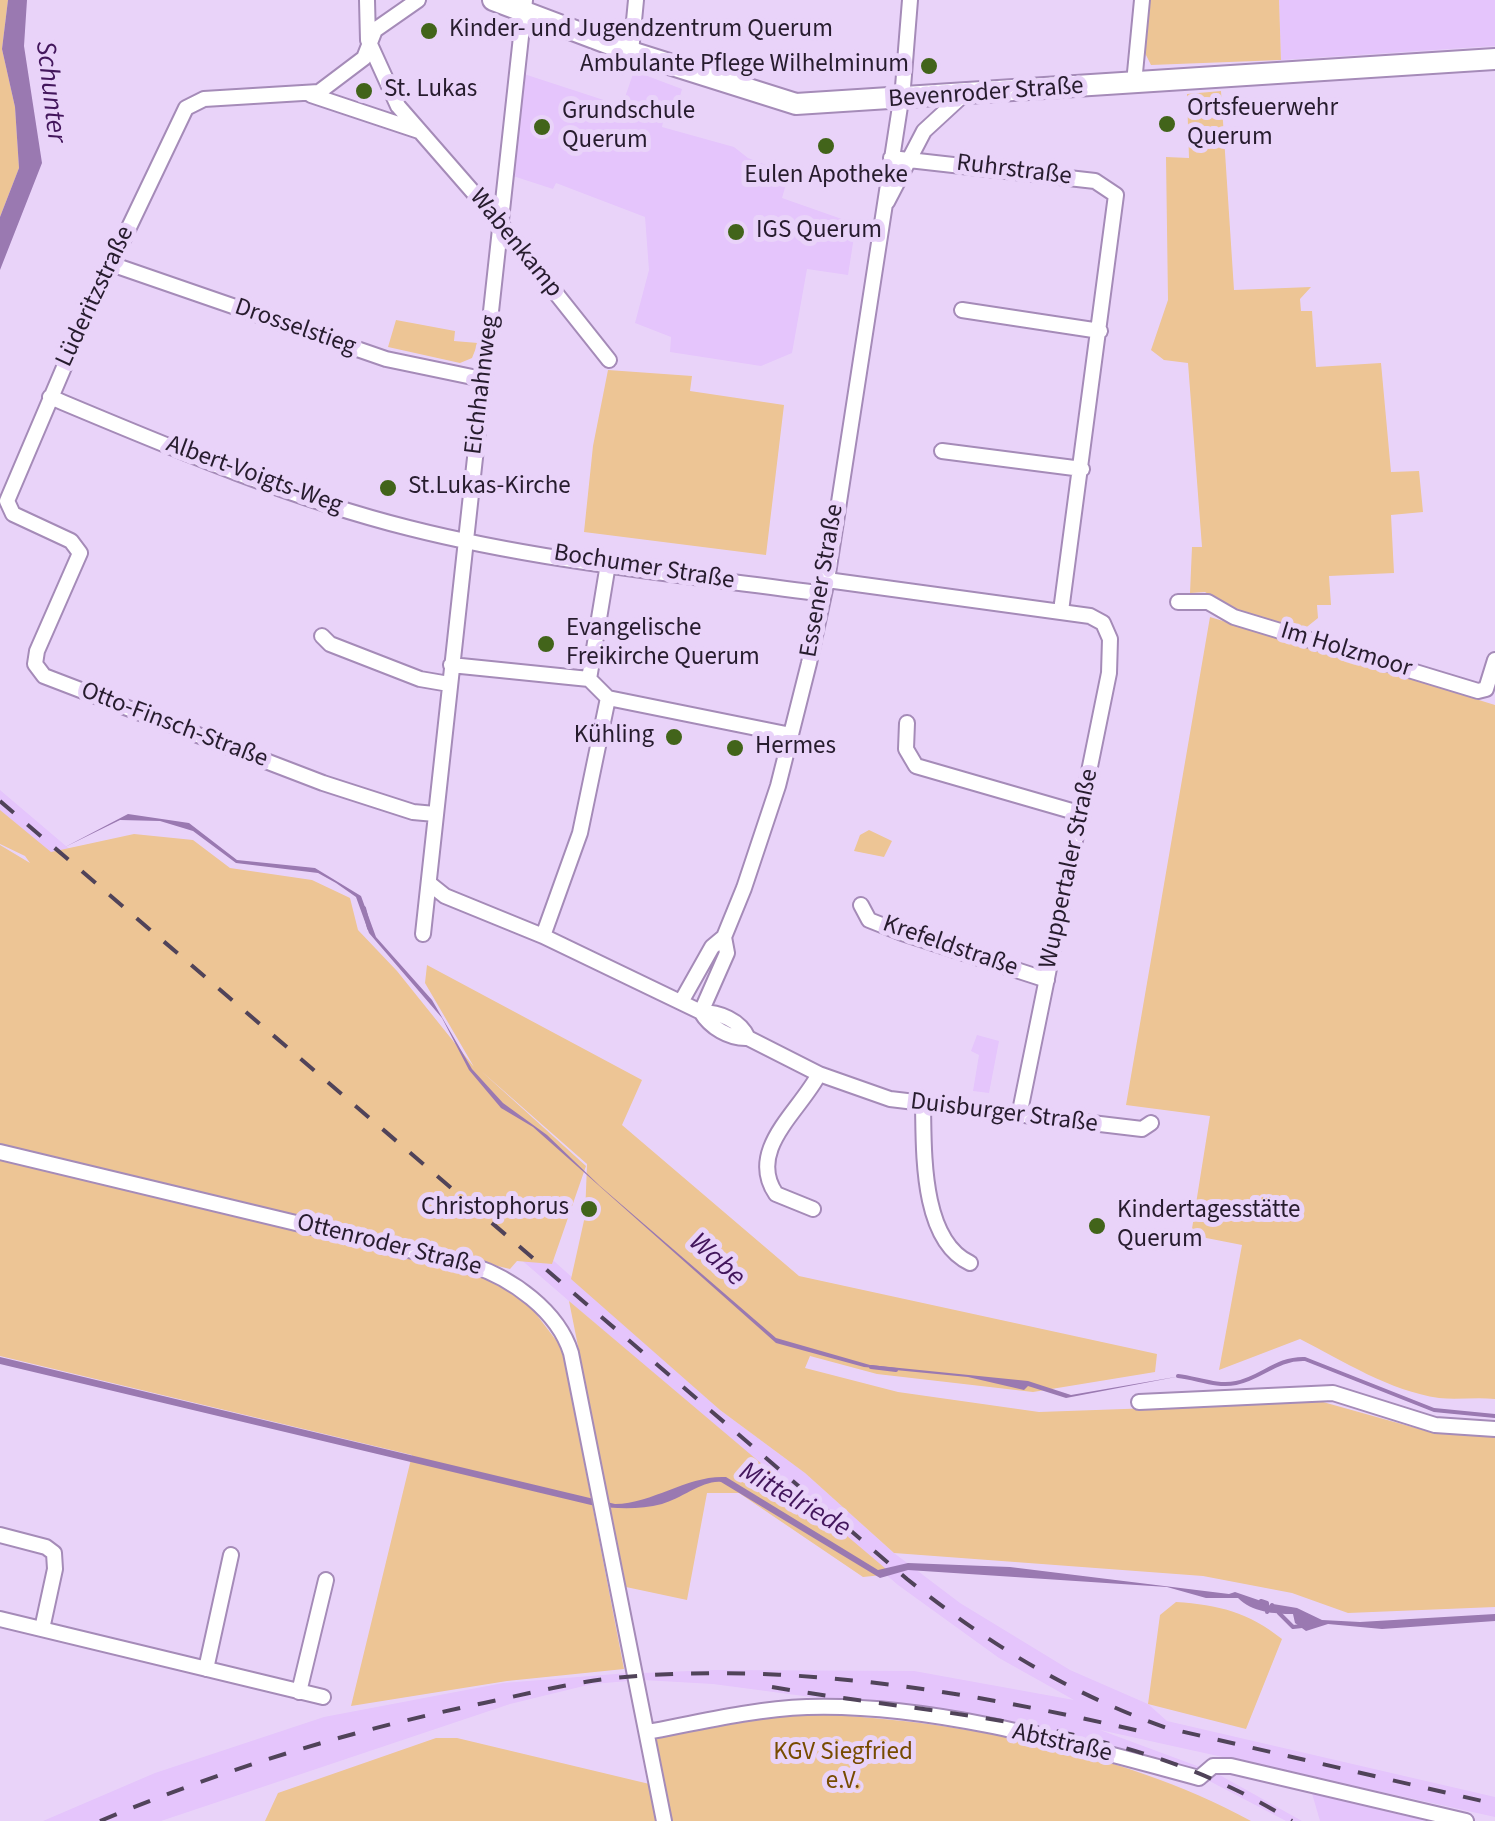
<!DOCTYPE html>
<html>
<head>
<meta charset="utf-8">
<style>
  body { margin:0 }
  canvas { display:block; background:#e9d3f9 }
</style>
</head>
<body>
<canvas width="1495" height="1821"></canvas>
<script>
const context = document.querySelector('canvas').getContext('2d');
context.lineJoin = 'round';
function fill(path, color) { context.fillStyle = color; context.fill(path, 'evenodd'); }
function stroke(path, color, width, dash) { context.strokeStyle = color; context.lineWidth = width; context.lineCap = dash ? 'butt' : 'round'; context.setLineDash(dash || []); context.stroke(path); }
function label(font, color, halo, rows, align = 'center') {
  context.font = font + ' "Source Sans 3",sans-serif'; context.lineWidth = 10; context.setLineDash([]); context.textBaseline = 'middle'; context.strokeStyle = halo; context.fillStyle = color; for (const [text, x, y, turn = 0] of rows) {
    context.save(); context.translate(x, y); context.rotate((+turn || 0) * Math.PI / 180); context.textAlign = isNaN(turn) ? turn : align; if (halo) context.strokeText(text, 0, 0); context.fillText(text, 0, 0); context.restore();
  }
}
fill(new Path2D(`
  M1279,0H1495V46L1281,60Z
  M634,71L682,89L676,111L664,117L662,127L734,147L748,158L789,174L782,198L856,224L848,275L807,269L792,353L761,366L670,352L671,337L635,323L649,270L645,217L556,183L553,189L513,176L524,74L622,106Z
  M0,790L545,1253L720,1410L805,1473L894,1553L960,1603L1070,1670L1148,1704L1167,1721L1495,1797V1817L1100,1730L1216,1773L1302,1821H1286L1194,1773L909,1710L713,1684L643,1680L641,1673L715,1670L914,1671L1074,1700L999,1658L898,1585L277,1049L0,817Z
  M977,1035L999,1041L989,1093L973,1091L979,1055L971,1051Z
  M628,1673L629,1681L592,1684L510,1704L161,1821H43L155,1773L324,1717L503,1683Z
  M1311,1790L1446,1821H1320Z`), '#e5c5fc');
fill(new Path2D(`
  M0,0H8L2,49L15,107L19,168L0,217Z
  M1150,0H1279L1281,60L1151,65L1145,53Z
  M1221,91L1234,290L1311,287L1300,299L1301,311H1312L1316,367L1381,363L1391,472L1419,471L1423,512L1391,515L1394,573L1329,576L1331,605H1317L1318,618L1303,630L1244,615L1205,592L1190,593L1192,547H1202L1188,363L1164,360L1151,350L1168,300L1166,157L1189,158L1187,94Z
  M396,320L455,331L454,341L478,343L472,358L460,363L388,347Z
  M608,370L692,376L690,391L784,405L766,555L584,532L593,446Z
  M1210,617L1495,705V1399C1476,1397 1457,1400 1439,1398C1390,1391 1343,1361 1300,1339L1219,1370L1242,1245L1191,1235L1210,1116L1126,1105Z
  M0,810L51,852L134,834L193,840L230,868L312,880L350,898L358,930L397,971L474,1067L425,983L427,965L642,1080L622,1125L799,1276L1157,1354L1155,1372L1033,1392L877,1374L810,1356L805,1368L898,1392L1039,1412L1323,1402L1430,1432L1495,1436V1607L1348,1613L1292,1593L1203,1576L894,1553L805,1473L720,1410L571,1279L585,1216L587,1164L480,1070L586,1166L552,1264L517,1261L510,1269L0,1146V845L30,863L25,856L0,844Z
  M869,830L892,841L884,857L854,851L860,835Z
  M0,1159L481,1273L530,1306L562,1348L624,1669L507,1681L351,1706L412,1455L0,1356Z
  M569,1301L892,1574L863,1577L739,1493H707L687,1600L626,1587Z
  M1176,1602C1219,1605 1248,1612 1282,1639L1246,1729L1148,1704L1160,1615Z
  M788,1713C939,1717 1118,1748 1251,1821H265L278,1793L436,1738H457L662,1787L654,1737Z`), '#edc595');
fill(new Path2D(`
  M8,0H27L24,46L42,163L0,270V217L19,168L15,107L2,49Z
  M128,814L189,823L237,860L315,868L361,896L376,937L432,1000L472,1069L503,1103L547,1135L600,1186L776,1338L870,1365L1028,1381L1071,1395L1181,1376L1066,1398L1028,1386L1024,1390L968,1377L864,1367L776,1343L533,1127L501,1108L469,1070L442,1018L369,933L356,897L336,883L318,873L236,863L193,831L160,821L120,820L65,847Z
  M0,1357L615,1504C654,1503 688,1475 726,1477L878,1570L908,1563L1010,1567L1229,1594L1235,1592L1267,1603L1268,1612L1273,1604L1297,1608L1322,1620L1360,1622L1495,1614V1621L1382,1629L1328,1624L1306,1631L1295,1623L1293,1614C1274,1614 1252,1612 1238,1598H1206L1167,1587L908,1570L880,1578L721,1482C703,1480 681,1499 662,1504C638,1510 615,1509 591,1505L0,1364Z`), '#9a79b1');
stroke(new Path2D(`
  M364,908L369,928
  M871,1367L896,1370
  M1178,1376C1197,1378 1216,1387 1236,1383C1262,1378 1276,1358 1305,1359L1434,1410L1495,1416
  M1261,1601L1267,1603V1612L1272,1605
  M1279,1613L1293,1627L1302,1626`), '#9a79b1', 4);
const minor = new Path2D(`
  M367,0L368,40L398,106L500,223L609,360
  M418,0L375,30L364,58L319,92L204,99L186,108L79,332L7,501L13,514L71,541L80,553L37,651L35,664L44,676L323,783L413,812L435,814
  M631,52L636,0
  M1134,83L1142,0
  M311,95L419,131
  M891,158L1095,181L1116,195L1061,611
  M887,202L924,131L962,96
  M111,264L386,359L482,379
  M962,310L1100,331
  M50,397C167,446 286,497 409,528C543,562 686,575 824,594
  M942,451L1082,469
  M827,580L1090,616L1103,623L1110,639L1109,673L1019,1116
  M1178,602H1208L1234,617L1478,691L1486,689L1495,660
  M322,636L330,644L420,679L449,684
  M451,665L589,679L608,698L791,735
  M589,679L608,564
  M907,723L906,749L916,766L1082,814
  M430,884L445,896L543,936L701,1012C719,1012 740,1020 748,1038
  M861,905L869,920L902,933L1047,980
  M423,934L525,0
  M543,936L580,833L608,698
  M681,1002L712,947L724,937L744,888L778,786L809,663L827,580L903,87L910,0
  M701,1012C710,1027 729,1039 748,1038L819,1074L890,1099L1142,1129L1151,1123
  M701,1012L727,953L724,937
  M923,1106C924,1152 921,1240 970,1263
  M0,1152L471,1265C512,1278 558,1311 571,1353L664,1821
  M813,1209L776,1194C746,1150 800,1111 819,1074
  M1139,1402L1333,1393L1435,1425L1495,1429
  M0,1535L46,1547L54,1553L55,1569L42,1629
  M0,1619L323,1697
  M206,1669L231,1555
  M299,1692L326,1580
  M648,1732C700,1722 753,1709 807,1707C935,1703 1076,1745 1199,1778L1213,1766H1231L1466,1821`);
const secondary = new Path2D(`
  M493,0L631,52L796,104L1495,59`);
stroke(minor, '#a58bb8', 18);
stroke(secondary, '#a58bb8', 24);
stroke(minor, '#fff', 14);
stroke(secondary, '#fff', 20);
stroke(new Path2D(`
  M0,801L907,1579C987,1643 1070,1694 1167,1728L1495,1804
  M772,1687C953,1718 1131,1720 1292,1821
  M100,1821C224,1769 352,1730 484,1703C531,1693 577,1681 625,1677C800,1662 975,1693 1144,1732`), '#504359', 4, [18, 18]);
for (const [x, y, r, color] of [
  [429,31,10,"#42641a"],
  [929,66,10,"#42641a"],
  [364,91,10,"#42641a"],
  [1167,124,10,"#42641a"],
  [542,127,10,"#42641a"],
  [826,146,10,"#42641a"],
  [736,232,10,"#42641a"],
  [388,488,10,"#42641a"],
  [546,644,10,"#42641a"],
  [674,737,10,"#42641a"],
  [735,748,10,"#42641a"],
  [589,1209,10,"#42641a"],
  [1097,1226,10,"#42641a"]
]) { const dot = new Path2D(); dot.arc(x, y, r, 0, 2 * Math.PI); context.fillStyle = color; context.fill(dot); stroke(dot, '#e9d3f9', 4); }
label('25px', '#271c2e', '#e9d3f9', [
  ["Kinder- und Jugendzentrum Querum",449,31],
  ["Ambulante Pflege Wilhelminum",909,66,"right"],
  ["St. Lukas",384,91],
  ["Ortsfeuerwehr",1187,110],
  ["Querum",1187,139],
  ["Grundschule",562,113],
  ["Querum",562,142],
  ["Eulen Apotheke",826,177,"center"],
  ["IGS Querum",756,232],
  ["St.Lukas-Kirche",408,488],
  ["Evangelische",566,630],
  ["Freikirche Querum",566,659],
  ["Kühling",654,737,"right"],
  ["Hermes",755,748],
  ["Christophorus",569,1209,"right"],
  ["Kindertagesstätte",1117,1212],
  ["Querum",1117,1241]
], 'left');
label('25px', '#271c2e', '#e9d3f9', [
  ["Bevenroder Straße",986,94,-4],
  ["Ruhrstraße",1014,171,7],
  ["Wabenkamp",515,244,51],
  ["Lüderitzstraße",96,297,-65],
  ["Drosselstieg",295,328,19],
  ["Eichhahnweg",483,385,-83],
  ["Albert-Voigts-Weg",254,476,20],
  ["Bochumer Straße",644,568,9],
  ["Essener Straße",823,581,-80],
  ["Im Holzmoor",1346,651,17],
  ["Otto-Finsch-Straße",174,726,21],
  ["Wuppertaler Straße",1070,869,-78],
  ["Krefeldstraße",950,947,19],
  ["Duisburger Straße",1004,1114,7],
  ["Ottenroder Straße",389,1246,14],
  ["Abtstraße",1062,1744,13]
]);
label('25px', '#774b01', '#e9d3f9', [
  ["KGV Siegfried",843,1754],
  ["e.V.",843,1783]
]);
label('italic 28px', '#43165c', '#e9d3f9', [
  ["Schunter",49,92,83],
  ["Wabe",716,1261,42],
  ["Mittelriede",794,1501,30]
]);
</script>
</body>
</html>
